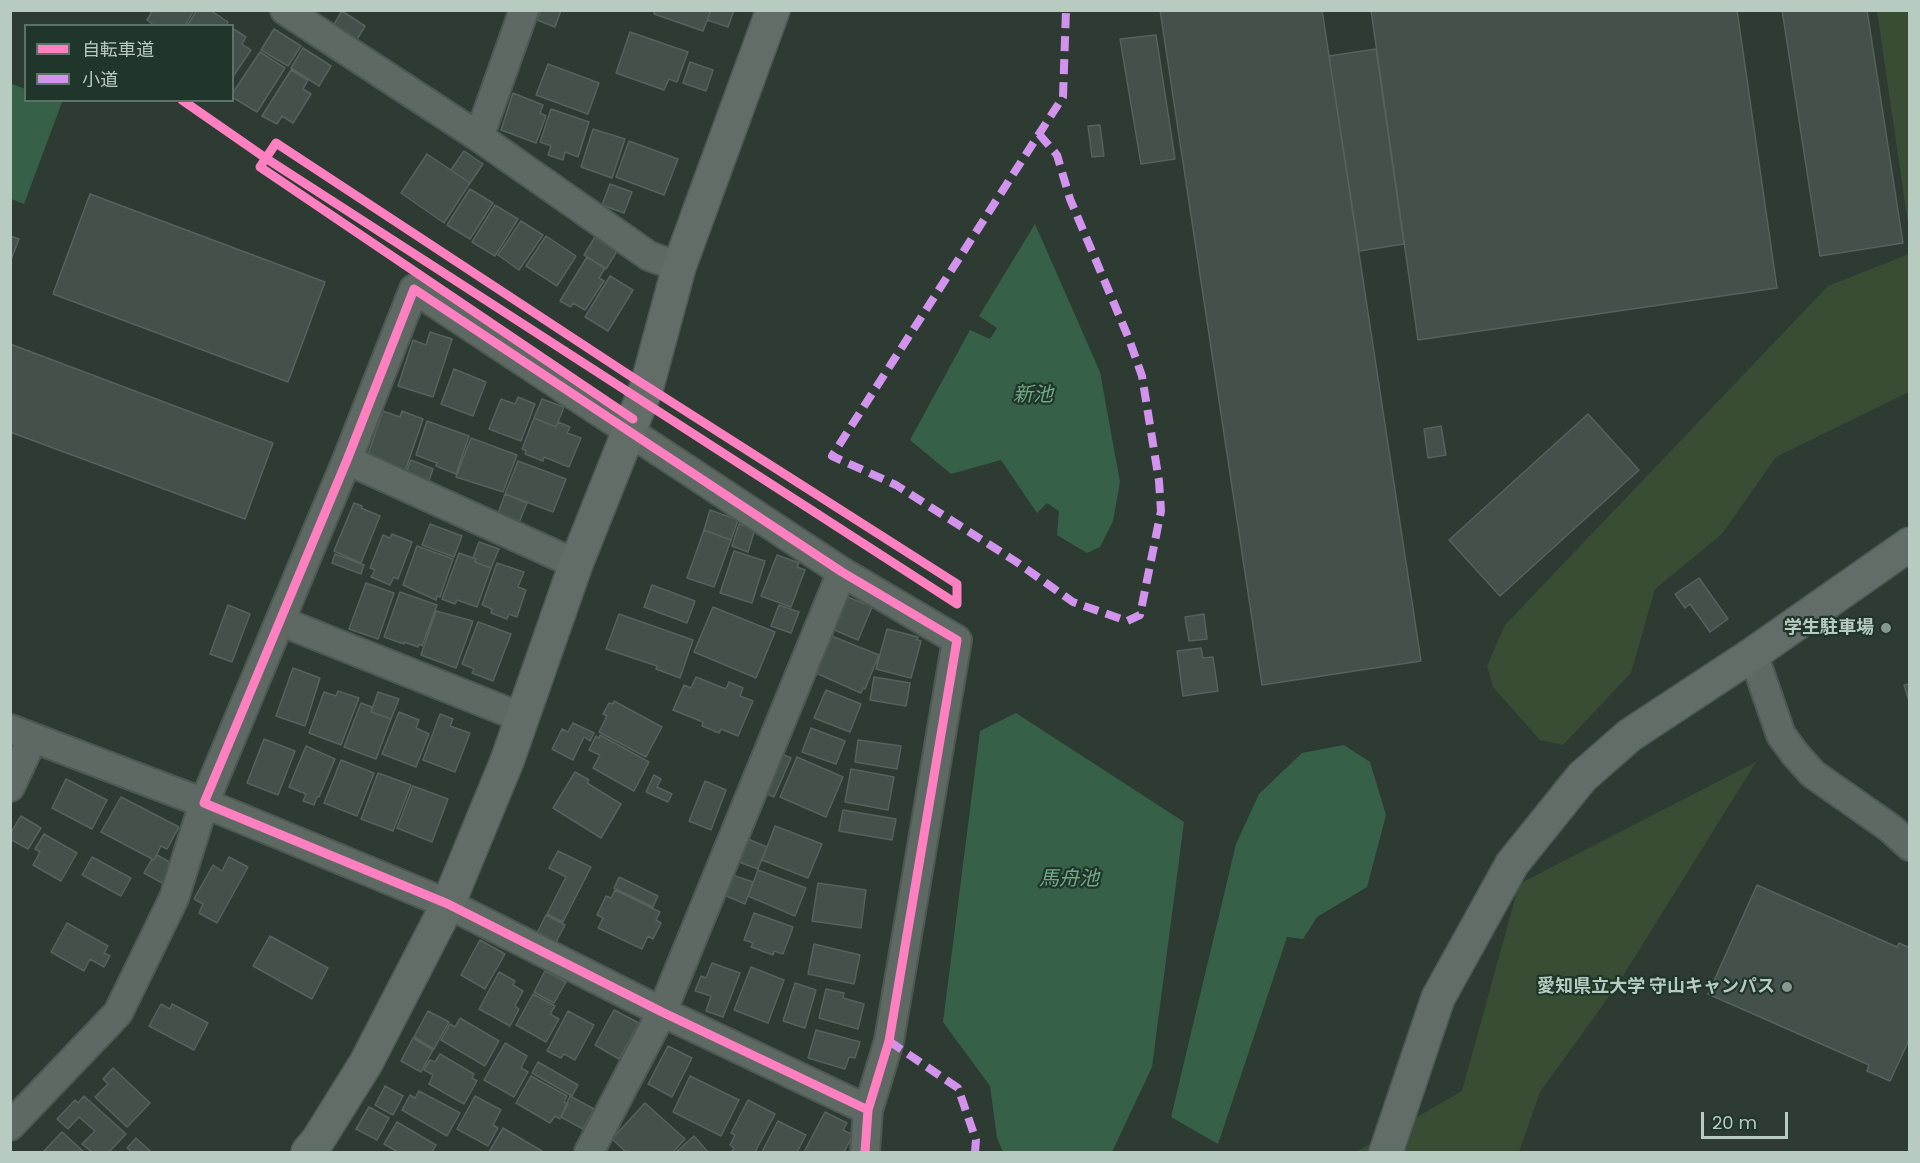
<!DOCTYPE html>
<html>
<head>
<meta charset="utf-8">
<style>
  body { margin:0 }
  #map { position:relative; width:1920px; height:1163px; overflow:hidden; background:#2d3b33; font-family:Poppins,"Noto Sans JP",sans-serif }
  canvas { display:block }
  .frame { position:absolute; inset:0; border:12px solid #b8cbc1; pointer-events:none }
  .legend { position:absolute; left:24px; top:24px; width:210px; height:78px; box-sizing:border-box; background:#20362a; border:2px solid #5d7266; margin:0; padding:8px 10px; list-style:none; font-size:18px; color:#b8cbc1 }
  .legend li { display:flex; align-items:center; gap:12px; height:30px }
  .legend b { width:30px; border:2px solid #5d7266 }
  .scale { position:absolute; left:1701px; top:1112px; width:87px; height:27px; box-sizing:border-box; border:3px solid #b8cbc1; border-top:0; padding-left:8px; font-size:18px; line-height:21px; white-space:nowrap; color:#b8cbc1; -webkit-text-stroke:4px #20362a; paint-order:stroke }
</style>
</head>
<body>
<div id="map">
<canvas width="1920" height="1163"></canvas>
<div class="frame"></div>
<ul class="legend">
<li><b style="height:8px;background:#ff80c0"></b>自転車道</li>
<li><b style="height:8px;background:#d193ec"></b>小道</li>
</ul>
<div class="scale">20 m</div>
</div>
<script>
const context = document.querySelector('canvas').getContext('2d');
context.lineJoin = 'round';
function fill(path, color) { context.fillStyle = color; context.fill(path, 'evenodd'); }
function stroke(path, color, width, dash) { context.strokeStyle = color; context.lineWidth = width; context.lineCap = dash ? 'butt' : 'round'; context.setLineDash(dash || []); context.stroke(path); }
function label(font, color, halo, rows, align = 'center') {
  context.font = font + ' Poppins,"Noto Sans JP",sans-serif'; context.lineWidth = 4.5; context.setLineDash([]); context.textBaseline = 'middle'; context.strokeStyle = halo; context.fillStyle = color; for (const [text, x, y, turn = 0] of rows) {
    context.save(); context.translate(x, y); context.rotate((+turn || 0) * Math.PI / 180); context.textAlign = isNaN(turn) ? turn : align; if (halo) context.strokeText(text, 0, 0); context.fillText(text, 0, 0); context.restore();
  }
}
fill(new Path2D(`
  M1877,11H1909V231Z
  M1909,254V392L1776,457L1722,534L1655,589L1631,673L1563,745L1540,740L1493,687L1487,666L1505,625L1828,286Z
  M1756,762L1618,984L1540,1092L1519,1152H1356L1462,1091L1519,884Z`), '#394d34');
fill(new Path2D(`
  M10,83L25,89L26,100L62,102L24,204L11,199Z
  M1035,224L1100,372L1120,482L1113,521L1100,547L1087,553L1057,535L1059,511L1047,503L1037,513L1001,460L951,474L910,440L970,330L990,339L997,328L979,316Z
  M1016,713L1184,822L1152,1067L1112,1152H1003L997,1138L990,1086L943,1022L980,731Z
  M1344,745L1370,762L1386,815L1367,887L1317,917L1303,939L1287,937L1218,1144L1171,1117L1236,844L1259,794L1302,753Z`), '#376049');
const building = new Path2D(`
  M153,10H194L185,26H155L147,20Z
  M197,10H210L228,22L226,26H187Z
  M541,10H561L555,27L537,20Z
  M655,10H711L703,31L654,14Z
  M711,10H734L728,27L707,20Z
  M1160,10H1322L1421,661L1262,685Z
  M1371,10H1737L1777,288L1418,340Z
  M1782,10H1867L1903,243L1820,256Z
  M342,11L365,26L353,46L330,31Z
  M232,28L246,37L242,44L251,50L232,78Z
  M274,29L301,46L288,66L261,50Z
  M630,32L688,52L677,82L669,79L664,90L616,73Z
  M1156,35L1175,159L1141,164L1120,39Z
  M303,48L331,66L319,86L291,68Z
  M1376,49L1404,244L1359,251L1329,56Z
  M260,52L285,68L257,112L232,97V94Z
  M690,62L713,70L706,91L683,83Z
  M548,64L599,83L588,114L536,95Z
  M291,70L308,80L303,89L311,94L293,123L282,116L277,124L262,116Z
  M513,93L543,105L540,113L546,116L536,143L501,130Z
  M551,109L589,122L578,157L565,152L563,160L548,155L551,146L540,142Z
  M1100,125L1104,156L1092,157L1088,126Z
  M593,129L625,139L612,178L581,167Z
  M629,141L678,159L664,195L616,177Z
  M464,151L483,164L470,183L451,170Z
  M427,154L470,183L444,223L401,193Z
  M610,184L632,192L624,213L602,205Z
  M470,189L493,203L470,239L447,225Z
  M90,194L325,282L288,382L53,294Z
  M495,205L518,219L495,256L472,242Z
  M521,221L543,235L519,270L498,255Z
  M10,236L19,239L10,262Z
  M546,236L576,256L557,286L526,266Z
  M595,237L617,251L606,269L584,255Z
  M587,257L605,268L599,278L604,281L585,310L573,303L571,307L560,301Z
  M610,276L633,290L608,331L585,317Z
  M430,332L452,339L433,397L398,386L413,340L426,345Z
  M10,344L273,443L245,519L10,432Z
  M454,369L486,382L473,416L441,404Z
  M518,397L535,404L521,441L489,429L501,399L515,404Z
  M542,399L564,407L556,427L534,418Z
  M383,411L400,417L402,411L423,419L401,483L367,457Z
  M1588,414L1639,470L1500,596L1449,540Z
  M534,418L556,427L558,422L570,427L567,433L581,438L569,467L544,457L543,461L525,454L526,451L522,449Z
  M427,421L469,436L456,474L436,466L437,463L416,455Z
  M1441,426L1446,455L1428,458L1424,429Z
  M471,438L517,455L503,492L456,477Z
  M411,460L433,469L425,492L402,484Z
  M518,461L566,479L553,512L505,494Z
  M505,494L527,503L518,525L497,516Z
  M354,503L362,506L361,508L380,516L361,563L334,551Z
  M710,510L738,520L731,540L704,530Z
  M430,524L462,536L454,557L422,545Z
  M739,524L755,529L748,552L732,546Z
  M704,530L731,540L714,587L687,578Z
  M392,534L412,542L398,579L394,577L390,585L371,577L375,570L370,568L383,535L390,538Z
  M479,542L499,549L491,568L475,562L476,559L473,558Z
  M417,546L453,559L440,597L437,596L436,600L403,585Z
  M734,551L765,561L752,603L720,593Z
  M459,553L476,559L475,562L491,568L477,607L457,600L455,604L442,599Z
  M335,554L364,565L361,574L332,563Z
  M777,555L799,563L797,567L805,570L791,607L761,596Z
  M497,563L524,572L518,587L526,590L517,617L509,614L507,619L491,613L492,609L482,605Z
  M1699,578L1728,619L1710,632L1690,604L1685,608L1675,594Z
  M366,583L394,593L378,639L349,629Z
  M652,585L695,601L687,623L644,607Z
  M400,592L437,605L422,646L419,644L418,647L404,642V644L384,637Z
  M838,593L872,607L858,640L825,626Z
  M228,605L250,614L232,662L210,654Z
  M779,605L799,612L791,633L771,626Z
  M713,607L775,632L756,678L694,652Z
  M436,611L473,621L456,668L421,655Z
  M619,614L693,640L680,678L656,669L657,666L606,649Z
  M1204,614L1207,639L1189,641L1185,617Z
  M478,622L511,634L493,681L472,673L474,669L462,664Z
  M887,629L918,637L917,640L921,641L911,678L876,669Z
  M824,633L879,655L865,689L863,688L861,693L809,670Z
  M1201,648L1203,658L1213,657L1218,691L1183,696L1177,651Z
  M293,668L320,678L305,726L276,716Z
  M696,677L726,689L729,682L743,688L740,696L753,701L738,736L721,729L719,733L702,726L703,722L673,710L684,685L691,688Z
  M874,677L910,683L906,706L870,700Z
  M1910,684V704L1904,685Z
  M826,690L861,704L850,732L814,718Z
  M338,691L359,698L341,745L309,733L324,692L336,696Z
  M378,692L399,699L391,719L371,712Z
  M614,701L662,727L646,757L599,732L607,716L603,714L609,703L613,704Z
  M361,703L372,707L371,712L391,719L376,759L344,747Z
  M399,712L419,720L416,728L429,734L416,767L382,754Z
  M440,714L453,719L450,726L470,733L455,772L423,760Z
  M573,723L594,733L590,741L584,737L573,760L552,749L562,729L568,732Z
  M811,728L845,741L836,764L802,752Z
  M600,735L649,762L634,791L593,768L600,755L589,750L596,736L599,738Z
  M264,739L295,751L278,795L247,783Z
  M858,740L901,746L897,769L855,762Z
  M306,746L335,759L319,797H317L314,805L303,801L306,794L289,787Z
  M782,754L791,758L774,797L765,793Z
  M797,757L843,777L826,817L780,797Z
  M341,760L374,773L357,816L324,803Z
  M851,769L894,777L888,810L845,802Z
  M575,772L589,780L587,783L621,804L601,838L553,808Z
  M378,773L411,785L393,831L361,819Z
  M654,775L661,779L657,787L672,794L668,802L646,792Z
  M66,779L107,800L92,829L52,808Z
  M705,781L726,790L711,830L689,821Z
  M413,786L448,799L432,842L397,828Z
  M121,797L179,827L167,849L161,846L154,860L101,832Z
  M843,810L896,819L892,840L839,831Z
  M21,816L41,828L28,849L10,839V834Z
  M775,826L822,844L808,878L762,860Z
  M44,834L77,853L61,881L33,865L40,852L35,849Z
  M748,839L767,847L758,869L739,862Z
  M558,851L591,867L563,922L547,914L566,877L549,868Z
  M157,855L175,865L164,884L144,873L152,859L154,860Z
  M92,857L131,878L121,896L82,875Z
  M229,857L248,867L217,923L199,913L203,904L194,899L213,865L222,871Z
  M758,870L806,888L795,916L748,896Z
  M732,875L753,882L745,904L724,895Z
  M619,877L658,896L653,907L614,888Z
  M818,883L866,890L861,928L812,921Z
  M1757,885L1897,947L1899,943L1910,948V1038L1890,1081L1867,1071L1869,1065L1708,994Z
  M615,890L660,912L656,920L661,923L653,939L648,936L642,949L598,928L603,918L597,915L606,896L611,898Z
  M754,913L793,927L783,954L774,951L773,955L751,947L753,943L744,940Z
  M546,915L565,925L555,944L536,935Z
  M67,923L108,946L104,953L110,956L104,967L90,959L84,971L51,952Z
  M270,936L328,968L312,999L253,966Z
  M480,940L505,954L485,989L461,975Z
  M814,944L860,955L854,984L808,974Z
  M712,963L740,973L723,1017L706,1011L711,996L695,991L701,976L706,978Z
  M751,967L784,980L768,1023L734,1010Z
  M545,971L566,982L554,1003L534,992Z
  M499,972L515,981L513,985L523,991L515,1006L519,1009L510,1026L479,1009Z
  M795,983L816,990L805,1028L783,1021Z
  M826,989L844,993L843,998L864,1004L858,1029L819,1018Z
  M533,994L555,1006L550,1014L559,1019L546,1042L516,1025Z
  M161,1004L170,1009L172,1004L208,1023L194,1050L149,1026Z
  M614,1010L639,1023L619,1059L595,1045Z
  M428,1011L449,1022L434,1049L414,1037Z
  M568,1011L594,1025L575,1060L564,1054L561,1058L547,1051Z
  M460,1018L499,1041L485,1066L441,1040L450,1024L455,1027Z
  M816,1030L860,1042L855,1058L849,1057L845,1069L808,1058Z
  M413,1038L433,1050L421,1072L401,1061Z
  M505,1043L527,1056L521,1068L528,1072L514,1097L484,1080Z
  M668,1046L692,1058L672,1097L648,1084Z
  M440,1054L474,1074L472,1078L477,1081L464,1104L429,1084L433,1075L424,1070L430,1060L435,1062Z
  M538,1062L578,1085L572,1096L532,1073Z
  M113,1068L150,1103L127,1127L95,1097L108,1084L103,1079Z
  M531,1076L567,1096L564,1102L568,1104L560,1119L555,1116L550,1123L516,1103Z
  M690,1076L739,1100L721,1136L673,1112Z
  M385,1086L403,1096L393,1115L375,1105Z
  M419,1091L460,1113L447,1136L402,1110L410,1095L415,1098Z
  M84,1096L126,1134L109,1152H92L82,1144L95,1131L79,1117L68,1129L57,1119L75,1100L78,1103Z
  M475,1096L501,1110L493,1125L498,1128L488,1146L457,1129Z
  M570,1096L594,1109L583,1129L561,1117Z
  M748,1100L775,1114L755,1152H736L732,1151L734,1148L730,1145L735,1135L731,1133Z
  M645,1103L685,1139L673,1152H626L612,1139Z
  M369,1107L389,1118L377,1140L356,1129Z
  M825,1112L847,1123L843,1130L853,1135L844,1152H804Z
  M778,1121L806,1135L797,1152H762Z
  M397,1122L436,1145L432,1152H398L384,1144Z
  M503,1128L542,1151L541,1152H489Z
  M62,1132L84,1152H43Z
  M694,1136L708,1152H676Z
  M136,1138L151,1152H132L127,1148Z`);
fill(building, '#44504a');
stroke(building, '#55635c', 1.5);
const street = new Path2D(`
  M285,10L479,137L649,256L679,267
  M479,137L524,10
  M347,460L576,564
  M280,621L523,718
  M1753,654L1781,735L1795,754L1813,774L1890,828L1910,846
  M10,729L204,803L174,898L118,1013L10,1126
  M10,787L33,738
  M589,1152L662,1012L842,572
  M865,1152L868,1110L889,1041L957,640L842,572L414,289L347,460L204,803L448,904L662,1012L868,1110`);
const secondary = new Path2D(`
  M308,1152L318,1140L366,1063L448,904L507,761L576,564L647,386L679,267L773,10
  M1386,1152L1438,998L1512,864L1582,777L1630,735L1753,654L1910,544`);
stroke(street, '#4d5852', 32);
stroke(secondary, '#4d5852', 36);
stroke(street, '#5d6962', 28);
stroke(secondary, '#616d66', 33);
stroke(new Path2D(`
  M1039,134L1057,155L1070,199L1129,339L1142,376L1159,481L1161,511L1140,615L1127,621L1073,602L1015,561L896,485L832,456L1039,134L1063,97L1066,10
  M889,1041L958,1088L976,1140L975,1152`), '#d193ec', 8, [15, 8]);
stroke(new Path2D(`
  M182,100L267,159L957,604V584L629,375L276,143L260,167L633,419
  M865,1152L868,1110L889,1041L957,640L842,572L414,289L347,460L204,803L448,904L662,1012L868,1110`), '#ff80c0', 9);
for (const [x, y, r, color] of [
  [1886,628,6,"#87998f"],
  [1787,987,6,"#87998f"]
]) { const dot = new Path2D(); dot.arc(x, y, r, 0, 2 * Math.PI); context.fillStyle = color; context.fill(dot); stroke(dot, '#20362a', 2); }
label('bold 18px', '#b8cbc1', '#20362a', [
  ["学生駐車場",1874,628],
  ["愛知県立大学 守山キャンパス",1775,987]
], 'right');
label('italic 20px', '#73a889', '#20362a', [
  ["新池",1033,396],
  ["馬舟池",1069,880]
]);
</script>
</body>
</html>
